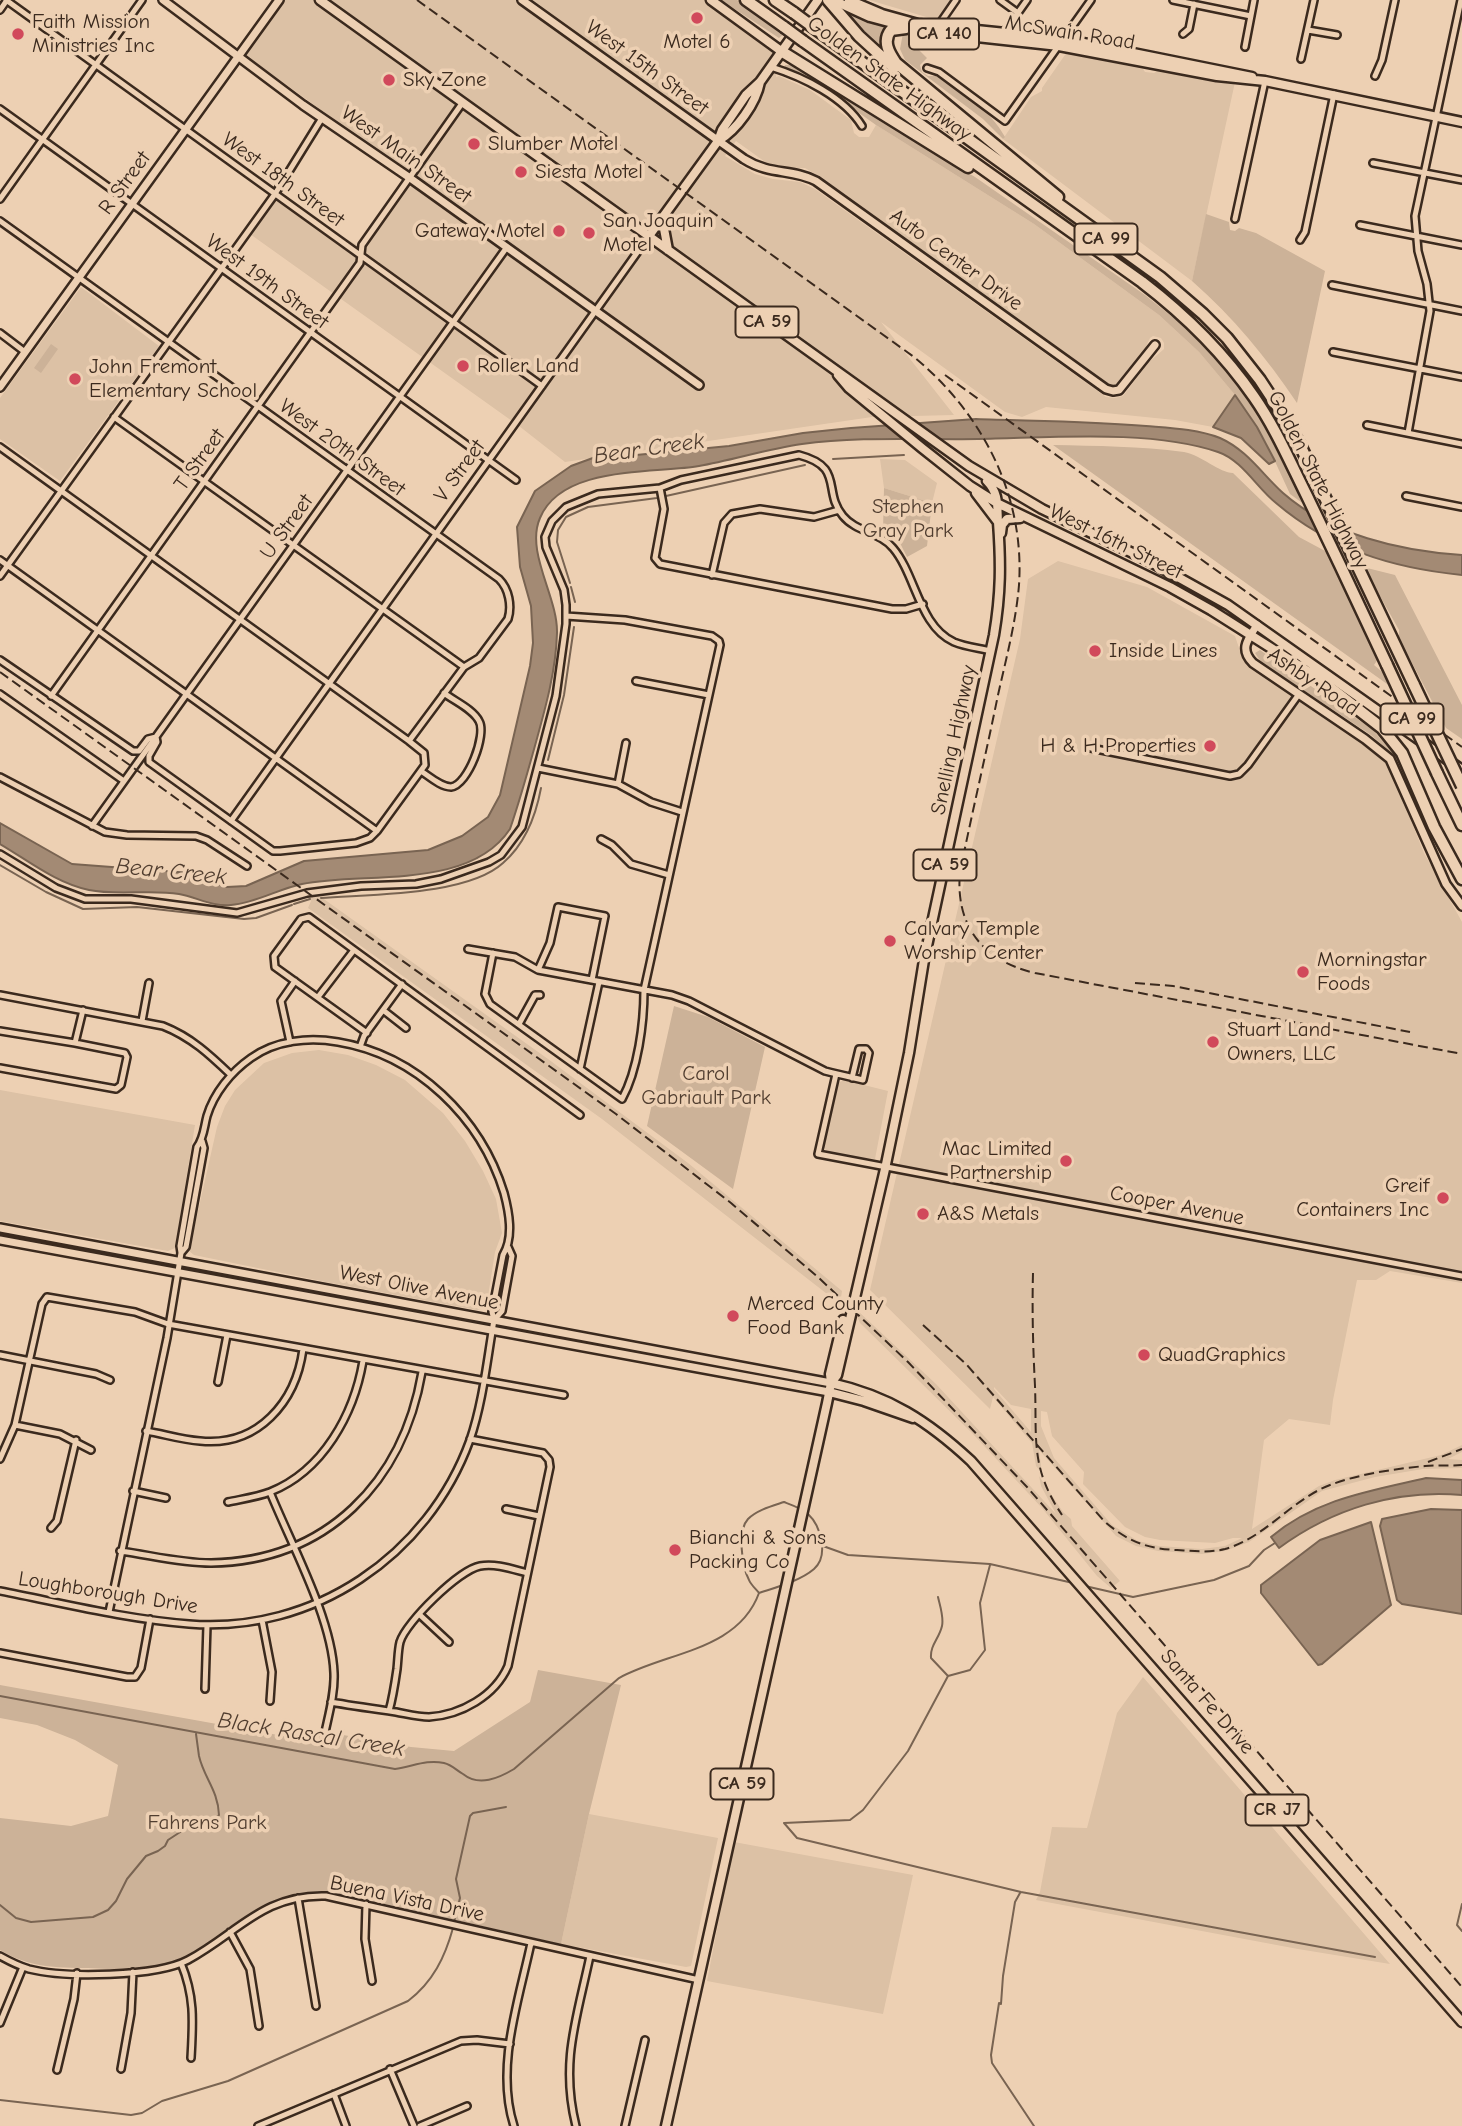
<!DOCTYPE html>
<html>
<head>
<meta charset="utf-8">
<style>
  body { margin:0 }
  canvas { display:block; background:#edd0b3 }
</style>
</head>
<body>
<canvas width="1462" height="2126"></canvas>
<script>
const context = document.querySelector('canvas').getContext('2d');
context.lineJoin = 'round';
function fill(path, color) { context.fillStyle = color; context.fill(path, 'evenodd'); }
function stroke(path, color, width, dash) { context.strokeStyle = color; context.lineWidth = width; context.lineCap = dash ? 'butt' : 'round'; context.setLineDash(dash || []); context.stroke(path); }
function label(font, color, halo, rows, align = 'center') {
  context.font = font + ' "Comic Neue",sans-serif'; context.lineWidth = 7; context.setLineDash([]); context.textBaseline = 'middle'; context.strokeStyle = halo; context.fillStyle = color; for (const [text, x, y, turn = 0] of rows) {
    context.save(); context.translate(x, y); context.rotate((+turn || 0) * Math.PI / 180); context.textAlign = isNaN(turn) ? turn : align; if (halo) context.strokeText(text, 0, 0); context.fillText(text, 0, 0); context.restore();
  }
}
fill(new Path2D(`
  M275,0H711L779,43L776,77L779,76L810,90L851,120L854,133L859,137H869L876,125L1034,224L1159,315L1199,352L1235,395L1213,427L1175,420L1046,407L1022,417L1005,412L881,322L954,415L872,417L565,462L519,426L250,234L276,198L357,245L408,173L244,54ZM736,141L768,164L784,168H805L822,178L1115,388L1120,386L1141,357L1150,338L1153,336L1161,338L1164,343V349L1149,362L1123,396L1115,398L1106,397L815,189L800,182L773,179L755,174L725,156Z
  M869,0H961L948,19H933Z
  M1067,52L1102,57L1105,61L1143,69L1145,72L1154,73L1159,70L1220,81L1223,83L1232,84L1235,82L1192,281L1003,139L1031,97L1042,91V88Z
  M81,287L159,346L60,481L0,439V398Z
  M880,459L905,460L937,483L932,503L884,488Z
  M1058,561L1147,587L1235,636L1242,657L1249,665L1374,752L1385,762L1393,776L1424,853L1462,922V1283L1390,1271L1376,1280H1357L1333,1400L1330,1425L1289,1419L1264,1440L1252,1529L1319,1486L1335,1480L1441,1455L1462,1445V1452L1448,1459L1462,1460V1468L1423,1469L1375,1477L1322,1491L1249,1542L1225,1551L1202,1554L1158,1551L1136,1546L1116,1536L1039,1450L1042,1473L1036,1466L1032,1443L993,1397L990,1409L870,1290L1020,639L1028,579ZM994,1387L1011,1405L1031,1409V1432L994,1389ZM1041,1411L1047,1412L1052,1436L1084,1472L1083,1484L1125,1527L1145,1537L1160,1540L1215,1543L1233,1538H1242L1225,1546L1202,1549L1159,1546L1138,1541L1112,1525L1054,1458L1041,1426Z
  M321,897L548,1059L688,1163L842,1291L840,1304L602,1119L308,908L311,901L309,898Z
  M319,1050L348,1055L376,1065L405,1080L443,1113L465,1141L483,1171L496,1199L502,1233L495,1252L487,1303L483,1309L477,1310L326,1282L194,1255L189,1251L217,1127L225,1106L235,1090L264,1063L292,1053Z
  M844,1080L888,1091L875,1159L828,1154L824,1147L838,1083Z
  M0,1090L195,1125L175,1248L168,1251L0,1221Z
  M858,1311L936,1384L1056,1514L1041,1486L1039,1476L1063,1512L1071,1519L1072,1526L1120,1581L1111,1588L1097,1576L1042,1508L972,1433L860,1323L856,1314Z
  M1143,1677L1390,1964L1298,1949L1036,1900L1040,1892L1052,1827L1087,1828L1117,1713Z
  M589,1814L718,1838L691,1966L686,1967L561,1944Z
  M734,1842L913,1875L883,2014L707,1981Z`), '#dcc1a5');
fill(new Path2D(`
  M721,0H737L784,34L779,38Z
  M845,12L884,27L886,55Z
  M903,33L921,36L917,38L916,47L927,58L920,65L922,72L928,76H936C962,93 990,109 1005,137L1003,139L983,119L905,60L900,49Z
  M785,65H791L975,177L1145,295L1185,327L1225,369L1253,407L1273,440L1305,505L1290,494L1266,442L1235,395L1199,352L1159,315L1034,224L876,125L807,76L784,68Z
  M1206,214L1229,222L1230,230L1235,231L1239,228L1256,233L1325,271L1297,403C1266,357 1233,317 1192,281Z
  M51,344L58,349L41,373L34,368Z
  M1053,445C1096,446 1140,446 1184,452C1201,455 1220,473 1233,473L1299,537L1327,552L1378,659L1374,665L1387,676L1394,689Z
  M884,488L932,503L927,546L907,557L898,539L883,530Z
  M1367,568L1395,575L1462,705V739L1446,728L1399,638V630L1371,580Z
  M1260,650L1373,730L1398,759L1371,735L1261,662L1255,653Z
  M674,1006L708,1017L765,1047L733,1189L647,1126Z
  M538,1670L621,1685L589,1814L561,1944L341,1894C264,1882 239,1934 178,1961C150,1973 118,1969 88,1968C56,1968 28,1967 0,1950V1818L71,1826L108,1816L118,1765L75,1740L37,1725L0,1718V1685L317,1742L332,1733L411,1747L454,1751L530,1702Z`), '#ccb298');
const water = new Path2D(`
  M1235,395L1257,427L1275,461L1269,464L1241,438L1213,427Z
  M976,419C1033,421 1090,421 1146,426C1170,428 1197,429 1220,438C1247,450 1262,474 1283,493C1331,535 1400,551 1462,555V575C1392,568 1330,549 1276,503C1257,488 1242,460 1218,452C1150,429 1050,438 978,439C920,440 859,436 802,444C767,449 733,460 699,466C653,474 562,465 540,518C525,552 558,597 557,633C556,670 546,706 536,742C528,771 520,800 510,829C469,891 365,871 302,884C278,889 256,903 231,905C213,907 196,897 179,894C150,889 118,896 89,890C56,883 29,861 0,844V823L72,864L191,873L227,887L246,886L304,861L428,850L462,836L488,817L500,795L530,666L533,643L531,606L520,567L517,527L535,491L571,466L601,455H636L729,446L803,433L851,428Z
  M1426,1478L1462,1480V1495C1396,1489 1332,1509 1279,1548L1271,1537C1316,1499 1370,1491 1426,1478Z
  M1431,1509L1462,1510V1614L1402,1604L1397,1600L1380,1526L1382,1519Z
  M1371,1522L1391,1605L1322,1664L1318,1665L1261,1593V1585L1320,1540Z`);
fill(water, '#a38a74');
stroke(water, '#796452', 2);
stroke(new Path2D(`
  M833,459L904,455
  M570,583L557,542L558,530L566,517L588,507L657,498L805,465
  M571,587L575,602
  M548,760L564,695L574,627
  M0,865L46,892L83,909L137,907L244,919L256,918L292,905
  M321,898C369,894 467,896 503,863C525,844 536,815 541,788
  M294,904L310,899
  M784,1502C792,1505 801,1508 808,1514C821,1526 829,1556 814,1569C800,1581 777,1587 759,1593C756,1589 751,1585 749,1580C742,1567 737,1531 748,1519C757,1510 772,1506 784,1502Z
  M823,1546L848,1555L990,1564L1073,1583
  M1085,1586L1133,1597L1214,1580L1249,1566L1264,1550L1275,1543
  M938,1597C940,1606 944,1617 942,1626C939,1639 930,1645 931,1658L948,1676
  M0,1696L395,1769C412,1767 426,1759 444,1763C452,1765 456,1770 463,1774C479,1787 499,1778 514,1769L619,1678C666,1652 738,1651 759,1593
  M784,1823L797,1838L1021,1892L1375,1957
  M784,1823L850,1820L863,1810L908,1751L948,1676L970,1670L985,1650L980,1603L990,1565
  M1020,1893L1015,1902L1003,1976L1001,2004L999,2003L991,2055L992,2063L1034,2126
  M1462,1904L1457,1925L1462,1931
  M0,1905L16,1918L31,1922L93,1917L108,1910L116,1901L127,1879L146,1856L158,1851L165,1846L168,1840L194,1823C205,1825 210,1823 219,1815C218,1790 204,1778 199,1756C198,1749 197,1741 196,1734
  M454,1922L460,1898L456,1879L470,1816L473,1813L506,1807
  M0,2100L131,2115L142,2113L162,2101L228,2081L408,2001C433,1982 445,1957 453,1928`), '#796452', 2);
const street = new Path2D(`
  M6,0L542,386
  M1000,0L1018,13
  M1173,0L1251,16
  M0,10L7,0
  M938,26L956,0
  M1308,30L1337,35
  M1005,31L1027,0
  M1183,34L1189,29L1194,4
  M1245,47L1254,0
  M1301,59L1314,0
  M771,67C803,77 844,97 862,126
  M927,68L939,72L1005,121L1091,0
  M1375,76L1382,60L1395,0
  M0,109L516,480
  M1373,163L1462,180
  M0,199L142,0
  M1235,219L1265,81
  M0,221L499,579C509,589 512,606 508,619L479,658L464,667L409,741L424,753L425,765L377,831L370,838L356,843L280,851H273L149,762V756L157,742L156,737L148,739L139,751H133L0,660
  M1360,225L1462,245
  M1300,240L1305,232L1334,94
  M1332,285L1462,311
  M0,333L25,352
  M1333,352L1462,377
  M114,417L464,667
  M1367,425L1462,444
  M1408,433L1430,311L1427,284L1418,251L1415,216L1461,0
  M0,447L409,741
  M660,488L664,509L655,558L660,564L892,609H906L923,604
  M1406,496L1462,507
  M0,560L377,831
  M712,575L724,523L732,514L760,509L814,517L839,510
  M0,576L275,194L322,118
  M636,681L709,695
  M0,694L124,781
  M51,696L360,263L362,245L463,102
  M1091,748L1230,776L1239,774L1248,765L1299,694
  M538,768L618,784L651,802L682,812
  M421,771C430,777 441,787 451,787C468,785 487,734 479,721C473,709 454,701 444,693
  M0,777L105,832L127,835L196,836L207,840L247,866
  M618,784L626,743
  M231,821L649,236
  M92,826L507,247
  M601,839L612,845L631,864L669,875
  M0,854L56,888L85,899H131L237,913L307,893L361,886L416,884L441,879L489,862L501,855L522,827L556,696L566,624V605L564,590L546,547L545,537L552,521L566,507L598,494L660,488L681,480L799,455C845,467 822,491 843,516C856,532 880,532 893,548C916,575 919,626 954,642C966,647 979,648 991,651
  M468,949L515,957L538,970L672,995L689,1001L825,1071C837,1074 850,1077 863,1080L869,1053L866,1049H859L852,1078
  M493,953L485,994L490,1004L622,1099C638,1070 644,1023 644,990L720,645L719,641L712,636L625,620L566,616
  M538,970L550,943L558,907L605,916L592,980
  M0,995L163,1026C191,1037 210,1055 231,1075
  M318,997L354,950
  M383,1010L406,1028
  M142,1021L149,983
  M519,1024L535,995H540
  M0,1031L75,1043L83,1010
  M367,1033L275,967L274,956L301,919L309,917L580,1115
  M290,1042L281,1001L295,981
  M360,1047L364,1036L402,984
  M0,1068L116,1089L121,1085L127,1057L125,1053L75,1043
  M580,1069L599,982
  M836,1074L818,1154L1462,1276
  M181,1253L186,1247L204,1148L202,1141
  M494,1320L502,1311L512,1256L508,1247
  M0,1355L96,1374L110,1380
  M218,1382L227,1335
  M15,1425L60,1434L91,1450
  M146,1431C164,1434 182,1440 200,1441C258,1447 296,1402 303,1349
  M0,1459L15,1425L42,1304L47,1297L135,1312L168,1324L564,1395
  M133,1491L166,1498
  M270,1492C291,1544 332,1618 334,1673C335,1696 327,1720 323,1742
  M228,1502C242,1499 257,1497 270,1492C323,1471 354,1414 363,1361
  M506,1509L539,1516
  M51,1528L57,1521L76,1440
  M120,1551C150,1555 180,1563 211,1563C327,1561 403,1482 422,1372
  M0,1591C62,1603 125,1619 189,1624C313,1634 428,1556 470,1440C483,1402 487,1360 494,1320L492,1312L503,1255C514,1237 509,1212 504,1193C481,1118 417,1055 338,1042C309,1037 276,1040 251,1058C231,1072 214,1093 207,1116C204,1127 204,1138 197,1147L180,1246L181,1253L167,1338L109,1612
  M420,1615L449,1642
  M262,1620L272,1672L270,1701
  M0,1653L127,1677H135L141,1668L150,1619
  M205,1689L207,1625
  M331,1702C353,1706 375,1709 396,1712C407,1714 418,1717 429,1717C461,1715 495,1696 508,1666L550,1467L549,1460L543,1453L470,1439
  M389,1711C393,1697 395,1683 397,1669C398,1660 398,1650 400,1642C406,1622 459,1570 480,1566C495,1563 512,1569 527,1573
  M298,1898L316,2006
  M366,1904L365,1939L372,1981
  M230,1932L250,1969L259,2026
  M0,1956C9,1961 19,1966 29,1969C65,1978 156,1977 188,1960C238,1933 263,1894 326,1896L699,1980
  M181,1963C195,1997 193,2022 191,2058
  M0,2023L23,1967
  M121,2069L131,2013L133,1972
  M390,2069L414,2126
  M57,2070L74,1999L77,1973
  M334,2094L346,2126
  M258,2126L461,2041L477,2040L510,2044
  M420,2126L467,2106
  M514,2126C495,2067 519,2000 531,1943
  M576,2126C560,2062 577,2018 590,1956
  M625,2126L645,2040`);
const secondary = new Path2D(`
  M163,0L303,105L410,178L699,385
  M522,0L744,159C771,176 791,168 816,181L1106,389L1113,391L1119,390L1155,345
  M0,387L279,0
  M1257,625C1248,639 1239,649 1253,663L1365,739L1390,759L1446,884L1462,906
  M0,1228L831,1383
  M0,1240L829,1392`);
const primary = new Path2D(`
  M320,0L969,466L1042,509L1149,561L1228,605L1462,770
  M711,0L781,51
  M833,0L870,17L922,31L1059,46L1217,76L1265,81L1462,122
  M849,0L882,14L918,24L1064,39L1252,77
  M718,141C737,130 756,103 760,82
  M662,218L668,250
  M649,236L718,141L722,130L746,95L760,82L818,0
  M838,375L849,388L922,448L970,486L997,503L1170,587L1211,610L1328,684
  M976,493L998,522
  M1001,533L1002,525L1007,519L1020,518
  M831,1383L837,1375L885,1169L909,1053L924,960L994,635C1001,593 1001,564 998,522C997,506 999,493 987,481
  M831,1383C889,1396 928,1421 971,1461L1462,2022
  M829,1392L864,1401L913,1418
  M666,2126L827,1403L831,1383L830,1374L843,1320`);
const highway = new Path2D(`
  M746,0L784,27
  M775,0L794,13
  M828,0L859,36L894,68
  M813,27L1160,277L1203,314L1227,338L1260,380L1281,412L1300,445L1414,685
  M906,28L891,30C882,41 889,53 896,63L1058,197
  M803,41L1142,282C1185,315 1223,352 1254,397C1275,427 1290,462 1307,496C1334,552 1361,609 1387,665
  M781,51L968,167
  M1323,682L1382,728L1402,753L1434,827L1462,879
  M1437,773L1462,825`);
stroke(street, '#3b2a1e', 10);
stroke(secondary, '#3b2a1e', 12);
stroke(primary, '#3b2a1e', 13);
stroke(highway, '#3b2a1e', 15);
stroke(street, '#edd0b3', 5);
stroke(secondary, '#edd0b3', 7);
stroke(primary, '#edd0b3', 8);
stroke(highway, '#edd0b3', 10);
stroke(new Path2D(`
  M417,0L914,357C982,413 1025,495 1019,585C1016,622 1006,659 998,695C986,754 972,813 960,872C955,926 983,961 1035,973L1462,1054
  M945,375L1462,747
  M0,672L616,1114L731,1203L819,1278L908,1362L1027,1487L1462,1987
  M1135,983L1173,986L1410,1032
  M1033,1273C1032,1311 1033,1348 1035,1386C1037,1440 1030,1467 1062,1515
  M923,1325L966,1364L1104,1521C1127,1541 1147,1549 1177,1550C1193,1551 1209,1553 1225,1549C1265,1538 1291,1500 1330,1485C1359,1474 1394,1469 1425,1466C1437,1465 1449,1466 1462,1465
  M1428,1462L1462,1449`), '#3b2a1e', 2, [10, 5]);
const highwayBridge = new Path2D(`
  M794,13L813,27
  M784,27L803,41
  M1387,665L1437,773
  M1414,685L1462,786`);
stroke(highwayBridge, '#3b2a1e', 15, []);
stroke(highwayBridge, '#edd0b3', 10);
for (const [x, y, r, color] of [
  [697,18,7,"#d1495b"],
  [18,34,7,"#d1495b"],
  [389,80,7,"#d1495b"],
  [474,144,7,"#d1495b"],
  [521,172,7,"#d1495b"],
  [559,231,7,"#d1495b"],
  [589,233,7,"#d1495b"],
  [463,366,7,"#d1495b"],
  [75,379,7,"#d1495b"],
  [1095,651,7,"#d1495b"],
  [1210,746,7,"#d1495b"],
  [890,941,7,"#d1495b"],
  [1303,972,7,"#d1495b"],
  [1213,1042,7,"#d1495b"],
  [1066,1161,7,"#d1495b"],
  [1443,1198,7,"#d1495b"],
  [923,1214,7,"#d1495b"],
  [733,1316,7,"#d1495b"],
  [1144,1355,7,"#d1495b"],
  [675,1550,7,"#d1495b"]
]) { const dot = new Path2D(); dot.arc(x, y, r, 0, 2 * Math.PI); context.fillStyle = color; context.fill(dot); stroke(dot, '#edd0b3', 2.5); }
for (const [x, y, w] of [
  [944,34,70],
  [1106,239,63],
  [767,322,63],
  [1412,719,63],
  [945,865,63],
  [742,1784,63],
  [1277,1810,63]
]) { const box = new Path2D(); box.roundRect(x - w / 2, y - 15.5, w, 31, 5); context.fillStyle = '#edd0b3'; context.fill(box); stroke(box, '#3b2a1e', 2); }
label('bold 19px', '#3b2a1e', null, [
  ["CA 140",944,34],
  ["CA 99",1106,239],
  ["CA 59",767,322],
  ["CA 99",1412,719],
  ["CA 59",945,865],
  ["CA 59",742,1784],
  ["CR J7",1277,1810]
]);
label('21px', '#3b2a1e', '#edd0b3', [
  ["Faith Mission",32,22],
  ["Ministries Inc",32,46],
  ["Motel 6",697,42,"center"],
  ["Sky Zone",403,80],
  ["Slumber Motel",488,144],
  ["Siesta Motel",535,172],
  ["San Joaquin",603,221],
  ["Motel",603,245],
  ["Gateway Motel",545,231,"right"],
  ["Roller Land",477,366],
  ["John Fremont",89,367],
  ["Elementary School",89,391],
  ["Inside Lines",1109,651],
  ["H & H Properties",1196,746,"right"],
  ["Calvary Temple",904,929],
  ["Worship Center",904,953],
  ["Morningstar",1317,960],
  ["Foods",1317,984],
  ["Stuart Land",1227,1030],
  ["Owners, LLC",1227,1054],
  ["Mac Limited",1052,1149,"right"],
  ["Partnership",1052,1173,"right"],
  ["Greif",1429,1186,"right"],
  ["Containers Inc",1429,1210,"right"],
  ["A&S Metals",937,1214],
  ["Merced County",747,1304],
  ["Food Bank",747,1328],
  ["QuadGraphics",1158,1355],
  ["Bianchi & Sons",689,1538],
  ["Packing Co",689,1562]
], 'left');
label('21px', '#3b2a1e', '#edd0b3', [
  ["McSwain Road",1070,33,9],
  ["West 15th Street",647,68,36],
  ["Golden State Highway",889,79,36],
  ["West Main Street",406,155,35],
  ["West 18th Street",283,180,36],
  ["R Street",125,183,-54],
  ["Auto Center Drive",956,260,36],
  ["West 19th Street",267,282,36],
  ["West 20th Street",342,448,36],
  ["T Street",200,460,-54],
  ["V Street",460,471,-54],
  ["Golden State Highway",1318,480,63],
  ["U Street",287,527,-54],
  ["West 16th Street",1116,542,26],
  ["Ashby Road",1313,682,34],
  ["Snelling Highway",954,740,-78],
  ["Cooper Avenue",1177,1206,11],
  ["West Olive Avenue",419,1288,11],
  ["Loughborough Drive",108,1593,9],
  ["Santa Fe Drive",1207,1702,49],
  ["Buena Vista Drive",407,1899,12]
]);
label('21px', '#513e30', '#edd0b3', [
  ["Stephen",908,507],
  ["Gray Park",908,531],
  ["Carol",706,1074],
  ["Gabriault Park",706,1098],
  ["Fahrens Park",207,1823]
]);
label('italic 23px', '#503d2f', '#edd0b3', [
  ["Bear Creek",649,449,-8],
  ["Bear Creek",171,872,6],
  ["Black Rascal Creek",311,1735,9]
]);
</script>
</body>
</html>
